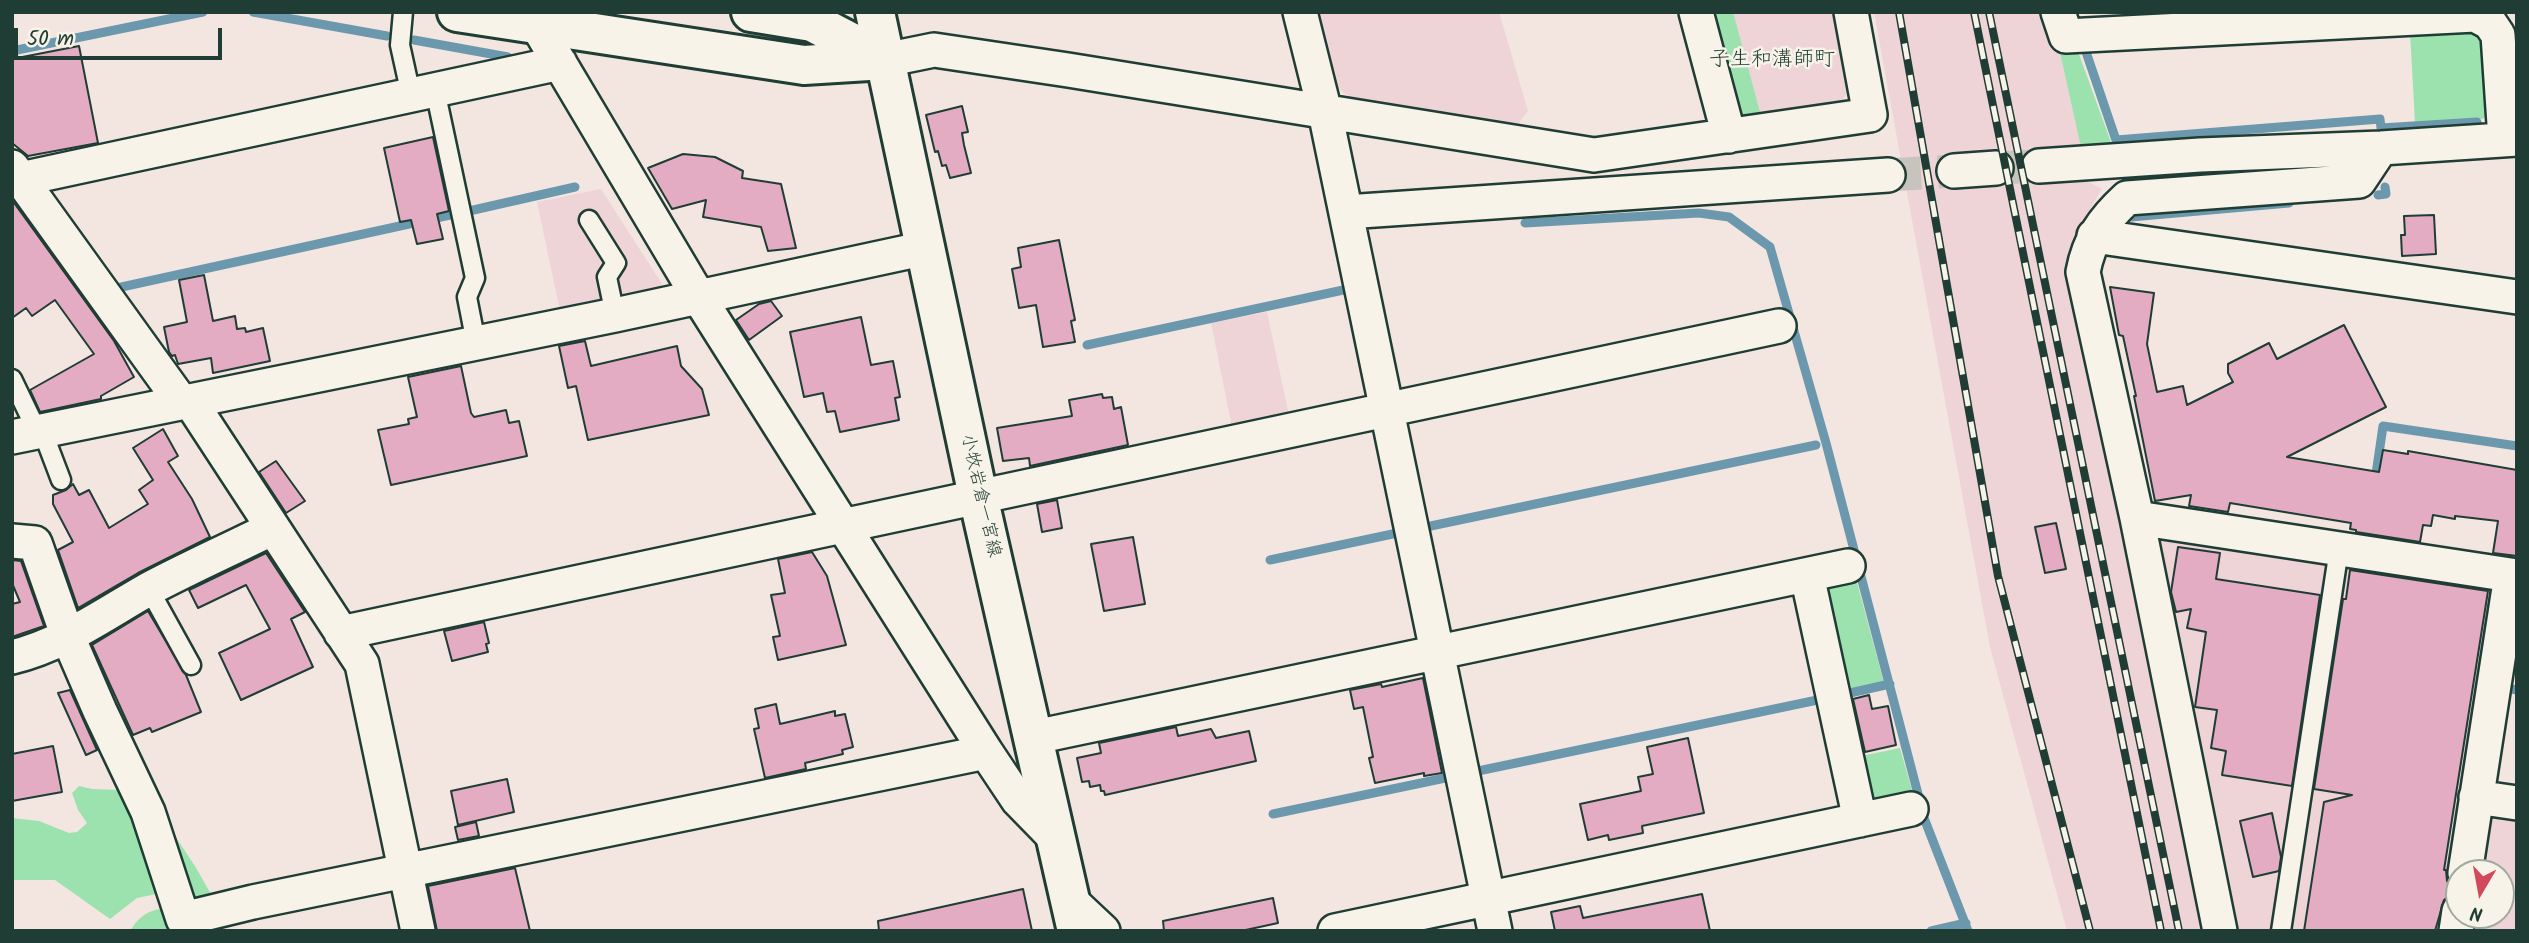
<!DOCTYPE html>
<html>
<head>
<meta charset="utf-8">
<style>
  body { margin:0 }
  #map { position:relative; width:2529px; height:943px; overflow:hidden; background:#f3e5e0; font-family:Kalam,sans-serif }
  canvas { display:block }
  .frame { position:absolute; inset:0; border:14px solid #1f3d34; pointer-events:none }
  .north { position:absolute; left:2445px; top:859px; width:70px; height:70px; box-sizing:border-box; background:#f7f3e8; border:2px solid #a1aaa0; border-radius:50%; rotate:190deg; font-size:19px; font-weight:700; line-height:28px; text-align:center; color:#1f3d34 }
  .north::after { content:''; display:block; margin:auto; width:24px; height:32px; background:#d1495b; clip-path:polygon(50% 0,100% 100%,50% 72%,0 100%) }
  .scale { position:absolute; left:14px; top:28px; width:208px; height:32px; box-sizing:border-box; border:4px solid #1f3d34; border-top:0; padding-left:9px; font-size:21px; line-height:24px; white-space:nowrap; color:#1f3d34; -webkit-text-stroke:5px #f7f3e8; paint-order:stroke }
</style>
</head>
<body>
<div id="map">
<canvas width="2529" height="943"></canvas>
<div class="frame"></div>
<div class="north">N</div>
<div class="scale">50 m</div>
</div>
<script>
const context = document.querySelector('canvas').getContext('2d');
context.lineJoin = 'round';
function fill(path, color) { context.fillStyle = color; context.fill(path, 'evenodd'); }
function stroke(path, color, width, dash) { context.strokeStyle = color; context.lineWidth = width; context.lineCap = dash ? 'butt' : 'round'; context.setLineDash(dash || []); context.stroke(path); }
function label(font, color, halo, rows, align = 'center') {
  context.font = font + ' Kalam,"Klee One",sans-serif'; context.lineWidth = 5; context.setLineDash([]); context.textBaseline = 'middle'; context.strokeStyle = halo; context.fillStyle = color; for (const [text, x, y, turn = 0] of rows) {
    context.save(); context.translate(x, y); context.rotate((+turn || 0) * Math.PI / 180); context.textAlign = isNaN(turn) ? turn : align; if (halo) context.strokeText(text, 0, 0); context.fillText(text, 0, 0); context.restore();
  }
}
fill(new Path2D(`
  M1317,12H1499L1528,111L1518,124L1353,99L1336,87Z
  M1704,12H1837L1851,88L1838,106L1745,119Z
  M1874,12H2048L2059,48L2081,148L2079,177L2102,189L2087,214L2076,265L2211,931H2067L1990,647Z
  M601,189L662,284L659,290L560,311L537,202Z
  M1267,312L1290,420L1233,432L1211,323Z
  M2157,532L2496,583L2500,591L2449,931H2236Z
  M2492,813L2517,817V931H2463L2465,915H2501V873H2472L2479,824Z`), '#eed4d7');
fill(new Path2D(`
  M1704,12H1733L1761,116L1745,119L1730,108Z
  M2478,28L2488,35L2492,108L2483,119L2415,123L2410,32Z
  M2076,46L2112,145L2081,148L2059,48Z
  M1855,575L1884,683L1837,693L1813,587Z
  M1900,748L1915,801L1864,812L1852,758Z
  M79,786L92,789L120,790L166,892L137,898L110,919L55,880H12V818L39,821L69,833L77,832L87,823L78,810L72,793Z
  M169,827L195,866L216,903H187Z
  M166,908L172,931H130C140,915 149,910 166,908Z`), '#9ce2af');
stroke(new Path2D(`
  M253,12L387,36
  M414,40L508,57
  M2085,49L2116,140L2380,119L2381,128L2477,122
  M12,51L203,12
  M2378,195L2386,194L2385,187
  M469,211L575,187
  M2131,217L2289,203
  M1525,223L1699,213L1729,217L1770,247L1826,443L1918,794
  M117,288L450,215
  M1087,345L1348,289
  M2375,481L2383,426L2517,446
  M1426,527L1816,445
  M1270,560L1402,532
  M2500,687L2517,690
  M1841,695L1890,684
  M1478,771L1827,698
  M1273,814L1450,777
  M1924,818L1968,931
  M1931,931L1966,923`), '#6c98ad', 9);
const building = new Path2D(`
  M79,46L98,143L28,156L12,143V59Z
  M962,106L968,132L962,133L964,145L971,173L950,178L946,165L942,166L938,151L935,152L926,115Z
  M433,137L449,211L437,214L443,239L417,244L411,220L400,222L384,148Z
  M683,154L715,157L743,171L742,178L781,184L796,248L768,251L761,227L703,217L706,200L672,209L648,168Z
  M12,200L114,341L134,377L101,396V399L40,412L30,390L94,354L55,300L32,316L26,308L12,318Z
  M2434,215L2436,254L2402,256L2401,235H2405L2404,216Z
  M1059,240L1075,320L1071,321L1075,342L1043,347L1036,305L1019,308L1012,269L1021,267L1018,248Z
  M204,275L213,321L235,316L237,329L245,328L246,332L263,328L270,361L213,373L211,358L178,364L175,355L172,356L169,352L164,327L187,322L179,280Z
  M2110,287L2154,293L2147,344L2157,392L2183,386L2187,405L2233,382L2228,373V364L2269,343L2277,359L2344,325L2386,407L2287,457L2379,472L2383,450L2408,454V451L2517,470V556L2493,553L2498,521L2455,516V519L2433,515L2431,526L2423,525L2420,542L2356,532V530L2350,529L2351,523L2230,503L2228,512L2189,506L2191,495L2155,501L2134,396H2136L2123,336L2119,335Z
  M771,301L782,316L749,340L736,320L759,304Z
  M861,317L871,365L893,361L900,397L895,398L899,420L840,432L835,411L827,412L823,393L804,397L790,332Z
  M585,341L591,366L677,346L681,366L702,389L709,415L588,440L576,386L568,388L559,346Z
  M461,366L471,413L474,417L506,410L509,423L519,421L527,456L391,485L378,430L409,424L408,419L417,417L408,377Z
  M1102,394L1103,398L1112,397L1114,409L1121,407L1128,445L1030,466L1029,458L1003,461L997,428L1072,416L1069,400Z
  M163,429L178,456L168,462L192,499L210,537L138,573L78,608L58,550L73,542L53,504V495L66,490L73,484L79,495L89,490L109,528L148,504L139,490L153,480L133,448Z
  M276,461L305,501L286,513L259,472Z
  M1057,500L1062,528L1042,532L1037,504Z
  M2056,523L2066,569L2045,573L2035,527Z
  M1133,537L1145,604L1104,611L1091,544Z
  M2178,547L2220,553L2216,579L2320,595L2292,786L2222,775L2226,751L2211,748L2217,710L2195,707L2206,632L2187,628L2191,609L2176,612L2171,592Z
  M812,552L827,576L846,645L778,660L773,637L780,636L771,595L785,593L778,559Z
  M266,553L305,612L291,619L313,667L241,700L219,653L270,629L246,585L198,608L189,590Z
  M12,560L21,561L44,626L12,637V604L20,602L12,583Z
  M2350,570L2488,591L2444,870H2446L2447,881L2454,889L2453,893L2444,900L2435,931H2304L2324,802L2352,795L2314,789L2343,599H2346Z
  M148,611L186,675L201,712L152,732L150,728L133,735L92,645Z
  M484,622L489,643L486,644L488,652L452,661L444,631Z
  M1423,678L1442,773L1424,776V773L1375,783L1369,758L1373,757L1363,707L1354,709L1350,690L1381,684L1382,687Z
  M70,690L97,750L86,755L58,693Z
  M1869,695L1872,709L1888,706L1896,745L1865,752L1853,699Z
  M776,704L780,724L835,711V716L845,714L853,747L842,750L843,754L805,763L806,769L765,778L754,729L759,728L755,709Z
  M1176,727L1178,736L1211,729L1216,738L1249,731L1256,761L1105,795L1104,791H1101L1100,785L1090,787L1089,781L1082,782L1077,758L1101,753L1099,743Z
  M1688,738L1704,813L1642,826L1643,833L1609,840L1608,835L1588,840L1580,804L1641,791L1638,777L1653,774L1647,747Z
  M53,746L62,792L12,801V754Z
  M507,779L514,812L458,825L451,791Z
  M2272,813L2281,857L2279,871L2253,877L2240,821Z
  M476,822L479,836L458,840L455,827Z
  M515,868L530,931H437L428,886Z
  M1023,889L1032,931H879L878,921Z
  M1702,894L1710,931H1555L1551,912L1580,906L1583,918Z
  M1273,898L1278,923L1241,931H1164L1163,921Z`);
fill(building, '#e3acc2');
stroke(building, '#1f3d34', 2);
stroke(new Path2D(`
  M1996,168L2039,166
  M1888,175L1954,171`), '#c9c3be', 33, [33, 17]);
const service = new Path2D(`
  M403,12L400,45L411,95
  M435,90L475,278L467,297L476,343
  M589,220L616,263L607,277L615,315
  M12,379L37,431
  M42,430L61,480
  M149,589L191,665
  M2281,931L2339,549`);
const minor = new Path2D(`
  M1300,12L1325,112L1495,931
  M1696,12L1729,136
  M2058,12L2066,36L2475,15L2490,23L2498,35L2505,139
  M537,25L698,296L986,752L1018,800L1058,841
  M885,60L934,50L1068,70L1594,155L1870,115L1851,12
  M2039,166L2200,155L2381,148L2517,139
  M12,167L182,403
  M1954,171L1996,168
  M21,179L560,63
  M1346,212L1888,175
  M2094,236L2517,297
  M190,401L362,664L418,931
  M12,437L615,315L926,248
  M2137,518L2517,576
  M12,541L35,543L68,637L100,711L148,812L183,919L253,902L986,752
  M1807,575L1860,820
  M341,633L1779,326
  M12,657C62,645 103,615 147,590C188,568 231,549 273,528
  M1035,737L1848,566
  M2476,797L2517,803
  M2465,873L2511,575
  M1071,901L1103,931
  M1335,931L1911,809
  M2220,931L2137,518L2083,272C2089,240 2103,220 2127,198L2359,181L2381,148
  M2456,931L2459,911`);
const secondary = new Path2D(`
  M457,12L804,65L885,60
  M751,12L812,22L885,60
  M875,12L978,496L1077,931`);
stroke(service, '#1f3d34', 23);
stroke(minor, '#1f3d34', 38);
stroke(secondary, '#1f3d34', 44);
stroke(service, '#f7f3e8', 18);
stroke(minor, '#f7f3e8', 33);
stroke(secondary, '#f7f3e8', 38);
const rail = new Path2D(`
  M1899,12L1998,576L2090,931
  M1974,12L2161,931
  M1989,12L2179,931`);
stroke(rail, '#1f3d34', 8);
stroke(rail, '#f7f3e8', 5, [16]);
label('18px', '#1f3d34', '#f7f3e8', [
  ["小牧岩倉一宮線",979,496,77]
]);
label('21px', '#1f3d34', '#f7f3e8', [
  ["子生和溝師町",1772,61]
]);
</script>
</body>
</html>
